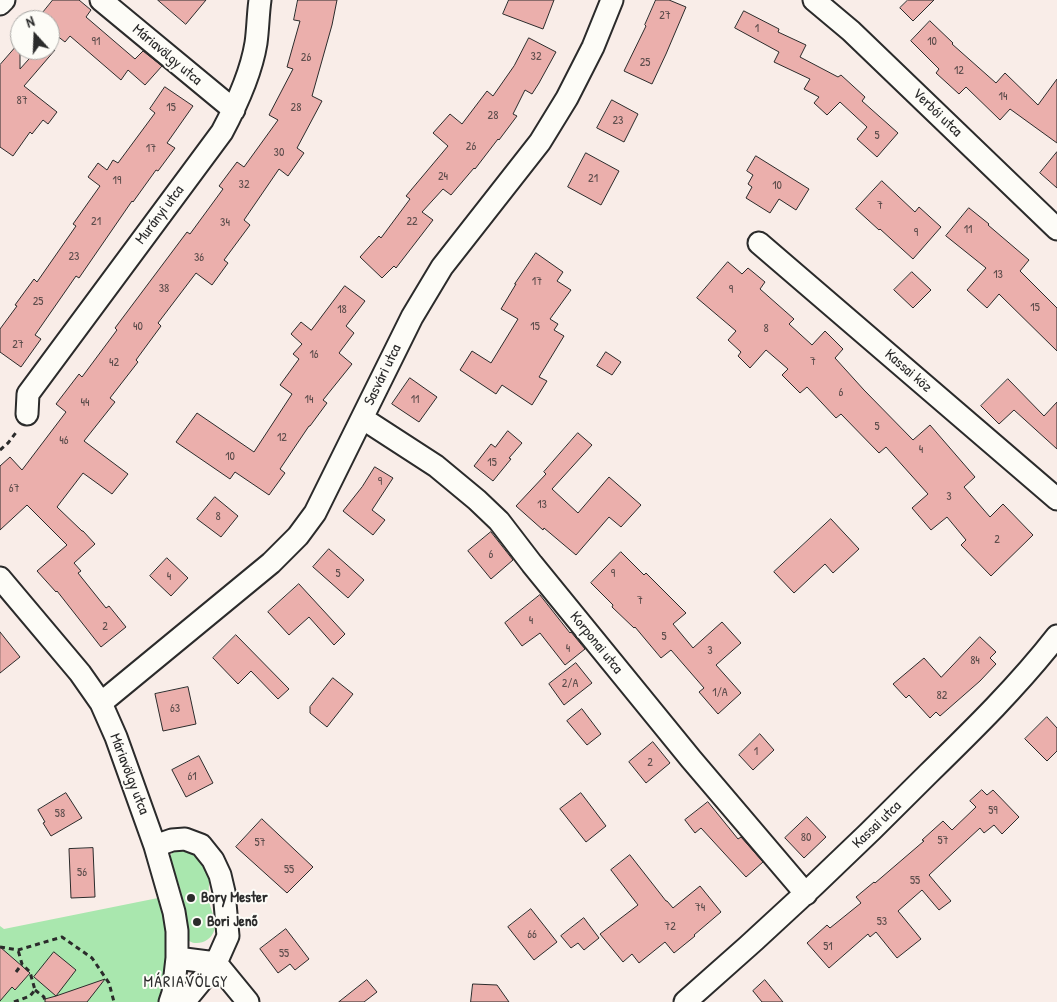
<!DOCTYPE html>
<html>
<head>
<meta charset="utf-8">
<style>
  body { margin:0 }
  #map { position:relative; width:1057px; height:1002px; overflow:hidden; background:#f9ede8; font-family:"Patrick Hand",sans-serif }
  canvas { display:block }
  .north { position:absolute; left:10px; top:10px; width:50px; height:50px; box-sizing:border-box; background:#fdfcf7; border:1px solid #a9a8a5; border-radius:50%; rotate:340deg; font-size:14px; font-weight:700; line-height:20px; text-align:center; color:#2b2b2b }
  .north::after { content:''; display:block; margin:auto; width:18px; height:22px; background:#2b2b2b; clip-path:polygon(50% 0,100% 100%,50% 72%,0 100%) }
</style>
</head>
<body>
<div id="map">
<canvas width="1057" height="1002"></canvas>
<div class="north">N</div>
</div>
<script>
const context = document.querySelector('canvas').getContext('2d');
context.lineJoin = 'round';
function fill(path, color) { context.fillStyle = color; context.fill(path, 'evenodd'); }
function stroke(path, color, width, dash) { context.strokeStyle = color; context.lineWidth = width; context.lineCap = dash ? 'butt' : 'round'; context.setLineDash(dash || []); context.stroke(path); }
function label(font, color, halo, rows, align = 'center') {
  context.font = font + ' "Patrick Hand",sans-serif'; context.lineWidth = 4; context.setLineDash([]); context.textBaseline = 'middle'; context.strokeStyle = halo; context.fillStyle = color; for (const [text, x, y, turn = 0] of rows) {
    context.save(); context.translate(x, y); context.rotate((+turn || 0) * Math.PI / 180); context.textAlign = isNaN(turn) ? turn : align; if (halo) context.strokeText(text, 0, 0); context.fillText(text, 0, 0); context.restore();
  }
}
fill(new Path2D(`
  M179,849C198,853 208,862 209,882C209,889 208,895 209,901C211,911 217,921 214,931C210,943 191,949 184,935C181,928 183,917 183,909C184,891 174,874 170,857L173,851Z
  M158,898C169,937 169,963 158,1002H0V926L4,929Z`), '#a9e7ae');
const building = new Path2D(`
  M53,0H79L91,10L86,17L135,59L143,51L162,66L145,85L128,70L121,80L70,36L65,42L52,32L56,28L50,23V20H47L41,15Z
  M158,0H206L186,24Z
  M298,0H337L332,25L312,96L322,101L297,148L304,153L288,176L279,169L244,220L250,225L224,260L228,263L212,285L196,273L158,323L161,326L136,360L138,362L110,398L115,402L84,441L128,474L112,494L83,473L57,507L82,531H83L95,544L74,563L81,571L78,573L106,608L109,606L126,627L101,647L57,591L56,592L37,571L67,545L27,505L0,530V466L10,457L22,470L66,412L56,404L79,374L82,377L117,330L115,328L187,232L190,234L223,189L219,186L237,162L244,167L278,120L269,115L293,69L287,67L300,21L294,20Z
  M509,0H554L543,29L503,14Z
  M656,0H669L686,7L666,54L652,84L624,71L646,26L645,25Z
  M908,0H934L913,21L900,8Z
  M744,11L779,29L778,32L806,45L800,57L838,77L841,75L865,97L862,101L898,133L877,157L857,139L867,127L840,102L827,115L814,103L819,97L804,89L810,79L774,62L779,52L735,28Z
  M930,21L953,43L952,44L996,83L1005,73L1038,105L1057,79V143L1010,109L1000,120L966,87L959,94L936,73L939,69L911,41Z
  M529,38L556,52L539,83L532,94L525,90L513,114L517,116L499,140L498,139L475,169L474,168L451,195L443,189L422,212L433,220L396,268L394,266L382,278L360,257L379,236L381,238L410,199L406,196L448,146L433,133L450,114L462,124L487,91L493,96L514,66Z
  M20,42V69L37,50H55L24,86L57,112L48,124L43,120L32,134L30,132L13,156L0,147V65Z
  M165,87L193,106L167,143L175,148L158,171L156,170L133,202L132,201L79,278L76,276L35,335L41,339L21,367L0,352V329L17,306L15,305L34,279L37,282L76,226L73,224L100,186L88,177L98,163L107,170L113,160L118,163L155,113L150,109Z
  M612,100L638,114L624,142L597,128Z
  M1057,152V188L1040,173Z
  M586,153L619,171L601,205L568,187Z
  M756,156L809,189L796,210L779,199L770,213L746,198L752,187L748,184L753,175L747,171Z
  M882,181L915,212L919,207L941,227L913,259L880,229L879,230L856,209Z
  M969,208L989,224L988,225L1029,260L1020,271L1057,308V351L999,294L987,308L967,290L986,268L946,236Z
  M536,253L563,272L557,281L571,290L550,319L558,324L554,330L564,336L539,377L547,381L532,405L502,385L496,394L460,370L472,351L491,363L518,319L501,309L516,284H515Z
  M728,262L742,274L748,268L765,282L760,289L794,319L789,324L812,345L825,331L843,349L835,358L864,390L913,440L930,425L975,477L964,487L990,517L1003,504L1033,535L991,576L961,545L966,540L947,517L931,530L912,508L928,494L886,447L879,453L841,414L836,418L807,387L800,393L782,375L788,369L766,350L750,368L738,356L741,352L728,340L736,331L697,298Z
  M912,272L931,290L913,308L894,290Z
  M345,286L365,301L346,326L354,333L339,353L352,364L323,400L327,403L310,426H309L280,469L285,473L269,495L235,472L230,479L176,442L197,413L254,452L292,394L280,385L299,359L293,354L302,344L291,334L301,322L311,330Z
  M606,352L621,362L612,375L597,366Z
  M410,378L437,397L419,422L392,404Z
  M1008,379L1044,416L1057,402V449L1014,410L999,424L981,406Z
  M508,431L522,443L509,458L511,459L493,481L474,466L491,444L495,447Z
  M578,433L592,445L552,489L578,513L609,477L641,505L621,527L609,517L576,555L544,528L543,530L516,506L546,474L544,472Z
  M375,467L393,478L372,510L385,520L373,535L343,511L362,487Z
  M215,497L238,516L221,537L197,519Z
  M831,519L859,549L833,573L825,564L794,593L774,572Z
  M491,532L513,560L491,579L468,551Z
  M329,549L364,580L348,598L313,567Z
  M621,552L644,575L646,573L686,613L673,624L693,648L722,622L741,643L716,665L741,693L718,714L699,692L704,688L671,650L661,658L635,627L634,628L612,607L613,605L591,583Z
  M167,558L188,578L171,596L150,576Z
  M299,584L345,634L334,645L309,617L289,635L268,612Z
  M540,595L570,633L571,632L585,649L565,665L540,633L522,646L505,623Z
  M0,632L20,657L0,673Z
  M236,635L289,689L278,699L251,671L238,684L213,658Z
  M980,637L996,652L990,658L996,664L980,681L940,716L936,712L930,718L909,695L906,698L893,684L924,658L941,677Z
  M576,663L592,683L564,705L549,684Z
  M333,678L353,694L327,727L310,713V707Z
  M188,687L196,724L163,731L155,694Z
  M582,709L601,734L587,745L567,721Z
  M1047,717L1057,728V751L1047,761L1025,739Z
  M760,734L774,750L753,770L739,755Z
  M653,742L670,763L646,783L629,762Z
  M199,756L213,783L186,797L172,770Z
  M982,790L987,795L993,790L1019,817L1002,834L994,825L984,833L980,828L929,875L951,901L939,910L922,890L898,911L921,939L897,958L876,932L870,937L868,934L829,968L807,943L827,925L830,928L861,903L856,897L874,882L875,883L924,841L922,840L943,821L952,830L976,807L970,801Z
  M66,793L82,818L51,836L43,823L45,822L38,810Z
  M581,793L606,826L586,842L560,809Z
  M708,802L738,839L741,837L763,862L746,877L701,828L695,833L685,820Z
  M807,817L826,837L804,858L785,838Z
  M262,819L313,867L287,893L236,847Z
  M93,848L95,897L71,898L69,849Z
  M630,855L666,901H667L673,908L700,886L721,912L694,935L695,936L674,953L665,942L639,963L632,954L623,962L600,934L638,905L611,870Z
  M531,909L557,942L534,960L508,927Z
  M584,918L599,938L584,950L578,943L571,948L561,936Z
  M286,929L309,959L295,970L290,964L278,973L260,949Z
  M0,947L30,973L15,990L12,987L0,1001Z
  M54,952L76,970L56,996L105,979L87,1002H45V999L56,996L34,977Z
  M367,980L377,992L364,1002H339Z
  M765,980L783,1002H762L753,991Z
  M473,984L497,985L509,1002H471Z`);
fill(building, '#ebafac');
stroke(building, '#2b2b2b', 1);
const minor = new Path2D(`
  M101,0L234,110
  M814,0L851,31L1057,229
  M0,4L4,0
  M759,243L1057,499
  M27,414L28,394L222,132C237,104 251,74 256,43C258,29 258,14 260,0
  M362,418L436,466L477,500L499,521L532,564L691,759L806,894
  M0,578L80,673L101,703L116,737L155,846L174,912L177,931V958L173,993L170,1002
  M101,703L271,563L298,536L315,513L412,317L442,267L540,142L567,98L593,47L612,0
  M155,846L172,840L185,839L201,845L213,860L220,875L224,892L228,936L216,963L184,1002
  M177,958L216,963
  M216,963L248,1002
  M685,1002C769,929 850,853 928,774C973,730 1018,686 1057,636`);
stroke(minor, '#2b2b2b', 25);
stroke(new Path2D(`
  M0,450L8,443L18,430
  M0,947L18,950L62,937L92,958L109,983L114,1002
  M16,972L22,964
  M35,990L44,997L45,1002
  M14,1002L30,996L35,990L30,972L22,964L18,950`), '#2b2b2b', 3, [5, 4]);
stroke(minor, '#fdfcf7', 21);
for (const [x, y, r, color] of [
  [191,898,5,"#2b2b2b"],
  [197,922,5,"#2b2b2b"]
]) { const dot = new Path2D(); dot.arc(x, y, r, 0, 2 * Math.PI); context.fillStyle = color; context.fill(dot); stroke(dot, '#fdfcf7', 2); }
label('12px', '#5b4c4b', null, [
  ["27",665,16],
  ["1",757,29],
  ["91",96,42],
  ["10",932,42],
  ["32",536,57],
  ["26",306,58],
  ["25",645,63],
  ["12",959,71],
  ["14",1003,97],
  ["87",22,101],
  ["15",171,108],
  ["28",296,108],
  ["28",493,116],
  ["23",618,121],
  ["5",877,136],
  ["26",471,147],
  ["17",151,149],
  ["30",279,153],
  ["24",443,177],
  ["21",593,179],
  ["19",117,181],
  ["32",244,185],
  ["10",777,186],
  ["7",880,206],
  ["21",96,222],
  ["22",412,222],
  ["34",225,223],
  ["11",968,230],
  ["9",916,233],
  ["23",74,257],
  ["36",199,258],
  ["13",998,275],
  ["17",537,282],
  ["38",164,289],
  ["9",731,290],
  ["25",38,302],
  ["15",1035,308],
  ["18",342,310],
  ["40",138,327],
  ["15",535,327],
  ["8",766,329],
  ["27",18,345],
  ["16",314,355],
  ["7",813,362],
  ["42",114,363],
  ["6",841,393],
  ["14",309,400],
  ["11",415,400],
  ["44",85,403],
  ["5",877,427],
  ["12",282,438],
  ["46",64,441],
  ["4",921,450],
  ["10",230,457],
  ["15",492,463],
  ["9",380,482],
  ["67",14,489],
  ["3",949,497],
  ["13",542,505],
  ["8",218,517],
  ["2",997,540],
  ["6",491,555],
  ["5",338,574],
  ["9",613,574],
  ["4",169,577],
  ["7",640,601],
  ["4",531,621],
  ["2",105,627],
  ["5",664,637],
  ["4",568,649],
  ["3",710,651],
  ["84",975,661],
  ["2/A",570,684],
  ["1/A",720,693],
  ["82",942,696],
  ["63",175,709],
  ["1",756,752],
  ["2",650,763],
  ["61",192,777],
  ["59",993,811],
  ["58",60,814],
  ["80",806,838],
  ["57",943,841],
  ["57",260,843],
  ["55",289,870],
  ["56",82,873],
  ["55",915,881],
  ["74",700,908],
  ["53",882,922],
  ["72",670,927],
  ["66",532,935],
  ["51",828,947],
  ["55",284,954]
]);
label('15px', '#2b2b2b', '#fdfcf7', [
  ["Máriavölgy utca",167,55,40],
  ["Verbói utca",937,113,44],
  ["Murányi utca",160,215,-53],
  ["Kassai köz",908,371,41],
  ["Sasvári utca",383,375,-64],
  ["Korponai utca",596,643,51],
  ["Máriavölgy utca",129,774,69],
  ["Kassai utca",877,825,-44]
]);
label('bold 15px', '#2b2b2b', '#fdfcf7', [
  ["Bory Mester",201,898],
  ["Bori Jenő",207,922]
], 'left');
context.letterSpacing = '1px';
label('16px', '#2b2b2b', '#fdfcf7', [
  ["MÁRIAVÖLGY",186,983]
]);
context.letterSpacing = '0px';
</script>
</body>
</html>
